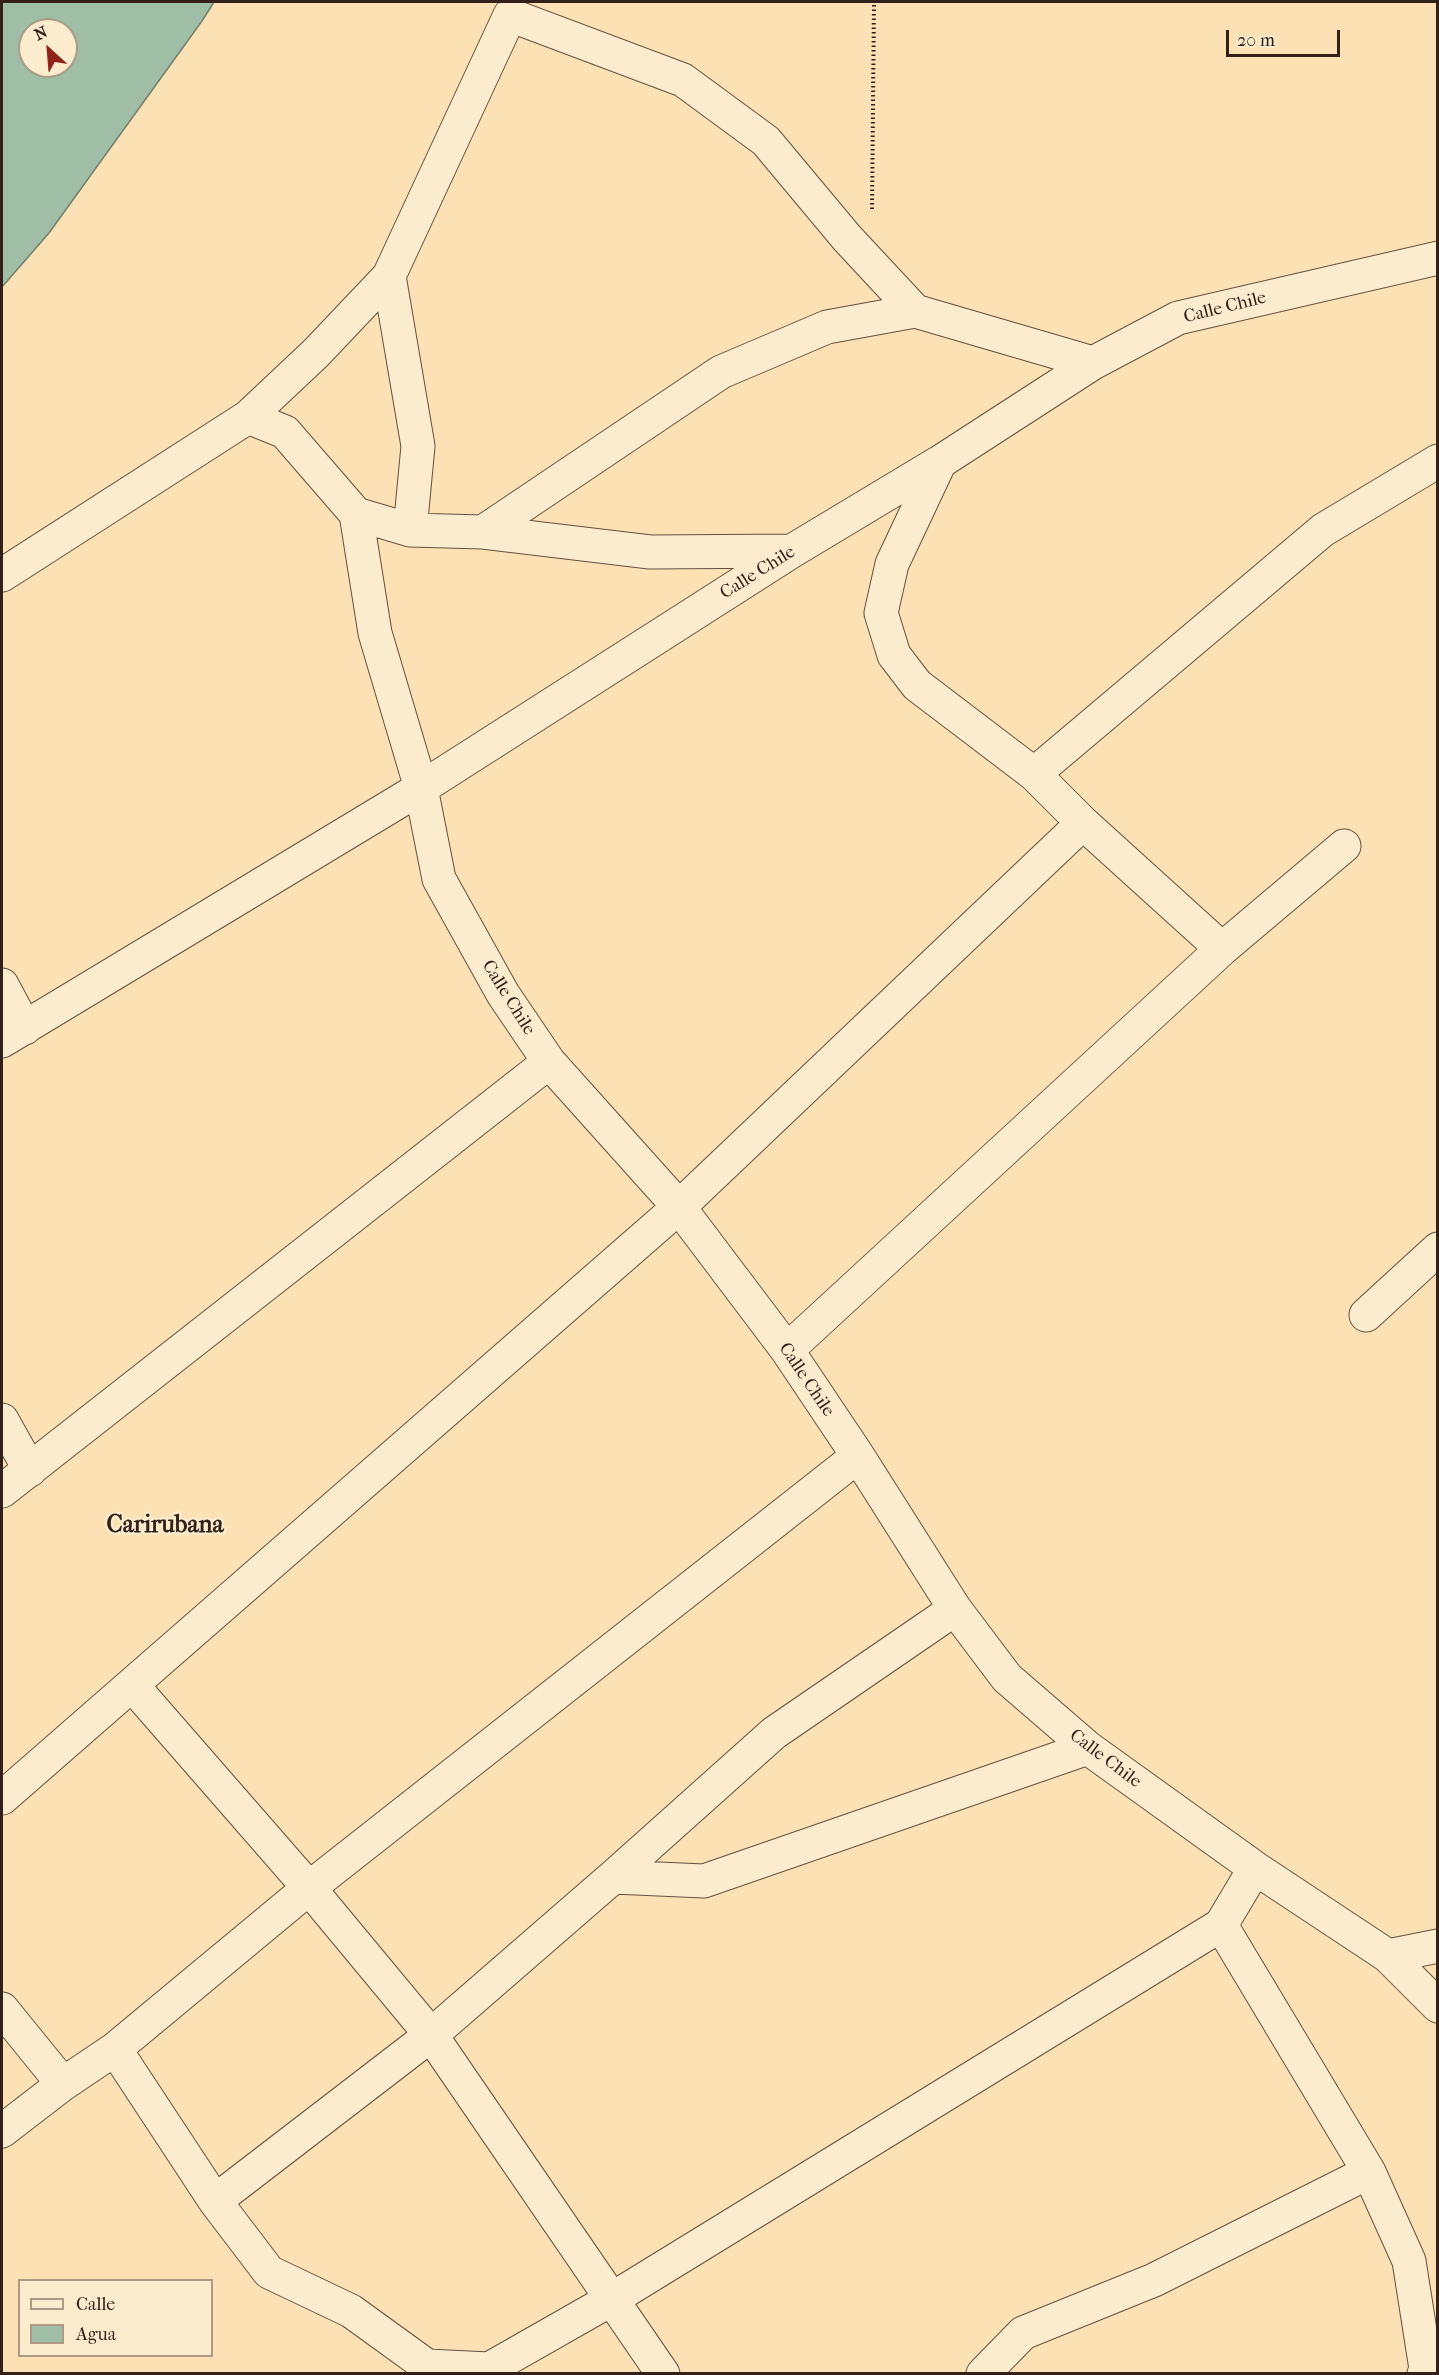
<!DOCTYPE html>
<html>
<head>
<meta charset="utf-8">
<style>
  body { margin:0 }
  #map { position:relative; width:1439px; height:2375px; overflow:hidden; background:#fbe1b3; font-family:"IM FELL French Canon",serif }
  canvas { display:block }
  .frame { position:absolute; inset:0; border:3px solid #332018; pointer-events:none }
  .legend { position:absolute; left:18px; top:2279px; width:195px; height:78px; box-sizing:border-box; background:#fcecce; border:2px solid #ac9a85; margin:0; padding:8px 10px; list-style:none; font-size:18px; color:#332018 }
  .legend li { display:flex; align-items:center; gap:12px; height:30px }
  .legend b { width:30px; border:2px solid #ac9a85 }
  .north { position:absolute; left:18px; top:18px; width:60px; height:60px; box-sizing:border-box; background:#fcecce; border:2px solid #ac9a85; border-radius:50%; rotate:334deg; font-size:16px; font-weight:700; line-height:24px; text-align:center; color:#332018 }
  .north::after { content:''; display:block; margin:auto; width:21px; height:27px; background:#8f2418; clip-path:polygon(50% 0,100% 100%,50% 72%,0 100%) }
  .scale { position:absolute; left:1226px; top:30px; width:114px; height:27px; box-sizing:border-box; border:3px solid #332018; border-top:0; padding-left:8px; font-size:18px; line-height:21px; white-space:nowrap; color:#332018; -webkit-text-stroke:4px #fcecce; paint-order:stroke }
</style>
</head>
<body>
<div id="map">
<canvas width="1439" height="2375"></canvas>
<div class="frame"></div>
<ul class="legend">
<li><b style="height:8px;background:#fcecce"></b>Calle</li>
<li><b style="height:16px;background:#a0bea6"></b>Agua</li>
</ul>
<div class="north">N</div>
<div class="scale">20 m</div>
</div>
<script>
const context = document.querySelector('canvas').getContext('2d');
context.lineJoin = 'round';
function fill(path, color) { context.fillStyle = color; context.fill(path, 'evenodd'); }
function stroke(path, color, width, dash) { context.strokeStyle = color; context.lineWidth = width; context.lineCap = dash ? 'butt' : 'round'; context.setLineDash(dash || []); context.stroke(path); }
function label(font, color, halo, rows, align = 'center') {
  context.font = font + ' "IM FELL French Canon",serif'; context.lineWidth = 4.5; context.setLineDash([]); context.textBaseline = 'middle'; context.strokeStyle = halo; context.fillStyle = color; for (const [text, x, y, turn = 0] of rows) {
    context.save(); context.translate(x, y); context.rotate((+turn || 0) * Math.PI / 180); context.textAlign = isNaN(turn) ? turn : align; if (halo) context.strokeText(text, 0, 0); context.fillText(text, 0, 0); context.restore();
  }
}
const water = new Path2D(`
  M2,2H214L202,21L49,233L2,287ZM30,30H66V66H30Z`);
fill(water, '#a0bea6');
stroke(water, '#747f6d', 1.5);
const minor = new Path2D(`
  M1438,258L1178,318L1093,363L940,462L792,551L421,788L439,879L503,994L549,1062L679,1207L787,1350L858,1456L955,1609L1007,1678L1088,1748L1255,1868L1388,1956L1438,2006
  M248,417L316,353L389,276
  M940,462L892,564L881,613L894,655L917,685L1034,774L1083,823L1222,949
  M410,530L418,446L389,276L510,15L683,80L766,141L847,238L915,311
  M483,532L721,372L827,327L915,311L1093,363
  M2,575L248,417L285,432L356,514L410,530L483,532L650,552L792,551
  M1034,774L1323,530L1438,461
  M2,985L25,1028
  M2,1041L421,788L375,633L356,514
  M1366,1315L1438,1249
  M787,1350L1222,949L1344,846
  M2,1420L30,1470
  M2,1491L549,1062
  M132,1685L309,1888L431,2035L663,2374
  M2,1798L679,1207L1083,823
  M613,1877L774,1733L955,1609
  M1221,1925L1369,2172L1409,2261L1426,2369L1424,2374
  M1388,1956L1438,1946
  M2,2009L63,2084
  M115,2049L215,2201L269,2272L351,2311L427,2366L489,2369L493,2374
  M2,2131L63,2084L115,2049L309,1888L858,1456
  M215,2201L431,2035L613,1877L704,1881L1088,1748
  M489,2369L612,2299L1221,1925L1255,1868
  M983,2374L1023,2333L1154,2280L1369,2172`);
stroke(minor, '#65503f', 35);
stroke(new Path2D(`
  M872,209L874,2`), '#332018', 4, [1.5, 3]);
stroke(minor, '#fcecce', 33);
label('18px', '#332018', '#fcecce', [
  ["Calle Chile",1225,308,-14],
  ["Calle Chile",758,573,-32],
  ["Calle Chile",508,998,58],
  ["Calle Chile",806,1380,56],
  ["Calle Chile",1105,1759,37]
]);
label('bold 24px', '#332018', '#fcecce', [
  ["Carirubana",165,1526]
]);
</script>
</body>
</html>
